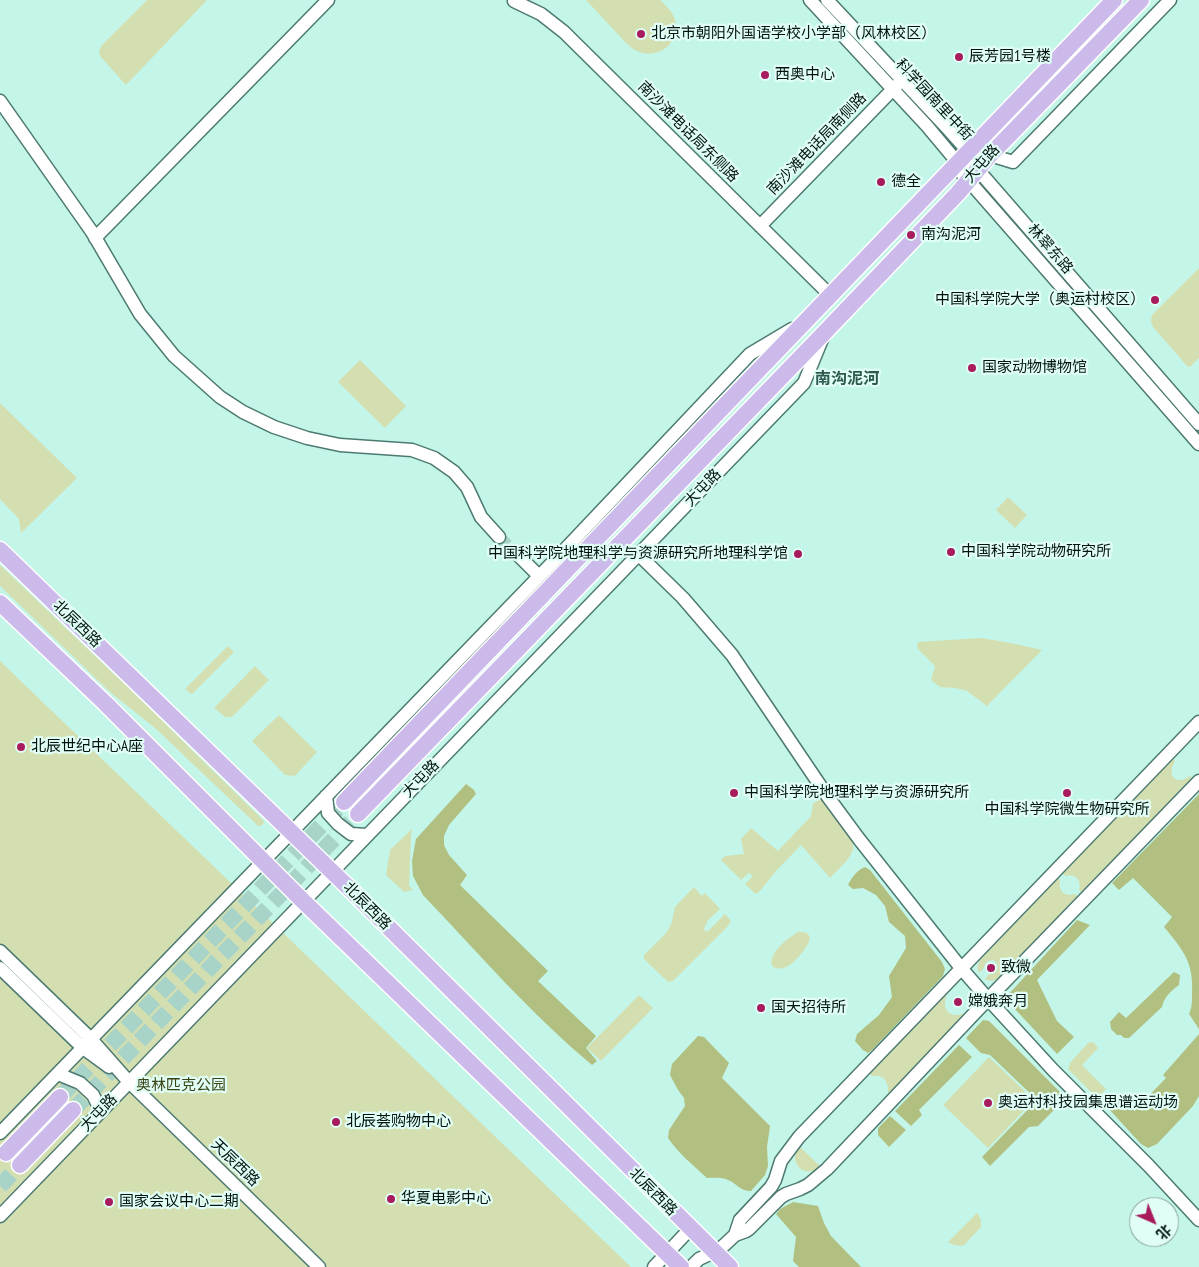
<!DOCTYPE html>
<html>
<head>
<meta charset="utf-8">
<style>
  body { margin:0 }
  #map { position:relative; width:1199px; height:1267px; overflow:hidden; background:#c4f5e9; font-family:"PT Sans Narrow","Noto Sans SC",sans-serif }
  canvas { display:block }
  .north { position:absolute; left:1129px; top:1197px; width:50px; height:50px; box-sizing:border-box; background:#e1fef6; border:1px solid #88a09a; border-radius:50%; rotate:136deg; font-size:14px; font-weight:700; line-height:20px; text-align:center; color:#031410 }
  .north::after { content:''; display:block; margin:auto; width:18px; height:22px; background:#a81b5d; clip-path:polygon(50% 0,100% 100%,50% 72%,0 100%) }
</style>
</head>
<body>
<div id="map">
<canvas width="1199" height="1267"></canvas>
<div class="north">北</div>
</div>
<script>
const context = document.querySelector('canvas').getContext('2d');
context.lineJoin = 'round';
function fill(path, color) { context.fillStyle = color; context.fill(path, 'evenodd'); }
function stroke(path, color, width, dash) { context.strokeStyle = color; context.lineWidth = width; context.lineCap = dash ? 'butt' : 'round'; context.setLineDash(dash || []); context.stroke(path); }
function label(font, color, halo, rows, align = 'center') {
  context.font = font + ' "PT Sans Narrow","Noto Sans SC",sans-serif'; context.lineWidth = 4.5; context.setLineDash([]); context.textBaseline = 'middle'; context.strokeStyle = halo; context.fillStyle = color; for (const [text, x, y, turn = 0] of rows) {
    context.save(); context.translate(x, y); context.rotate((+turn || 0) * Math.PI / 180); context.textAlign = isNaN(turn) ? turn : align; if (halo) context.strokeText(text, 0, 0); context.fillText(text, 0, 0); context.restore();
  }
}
fill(new Path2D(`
  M147,0H207L126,85L100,56L99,52L101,46Z
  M586,0H660C665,5 670,9 673,15C687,43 651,68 627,44Z
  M1199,268V358L1191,366L1188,367L1153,327L1151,321L1152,315Z
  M360,360L406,406L385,428L338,382Z
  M0,403L77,478L21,533L19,519L0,499Z
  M1008,497L1027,515L1015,528L996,510Z
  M0,565L142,701L262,819L264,822L261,826H259L257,825L154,727L111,693L0,586Z
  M981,638L1011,643L1042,650L987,706L967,691L956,688L940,687L931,680L935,666L917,648L918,642Z
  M228,646L234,652L192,694L185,689Z
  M0,661L28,688L631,1267H0Z
  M255,666L269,680L232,717H225L214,708Z
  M279,715L317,752L295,776L285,775L252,741Z
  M1173,759L1175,761C1166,776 1176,786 1190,776L1192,778L1082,893L1079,890C1082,880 1075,873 1065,876L1062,873Z
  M822,799C830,809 856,836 853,849C850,860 837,870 830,878L801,845L776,871L760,891L756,894L745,884L753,876L749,873L741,880L721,860L725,856L744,854L741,839L751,828L778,851L811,816L813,803Z
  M412,829L411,835L409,886L413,890L404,892L386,875L390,850Z
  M1058,878L1060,880C1058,891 1064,897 1075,894L1078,897L1002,976C996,981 991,982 985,979L989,974C998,974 1001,965 993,960L988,961L985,964L984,968L979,973L977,967L980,960Z
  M694,887L702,896L705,893L720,909L708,920L704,929L707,932L725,914L731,921L728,926L673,981L668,982L644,959V955L666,933L671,925L675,907Z
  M798,932C824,930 799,958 791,964C783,971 766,971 773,956C777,946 789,938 798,932Z
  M639,995L653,1008L601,1061L587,1048Z
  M944,995L946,997C942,1010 950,1018 963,1014L966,1016L890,1094L888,1092C889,1081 883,1074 872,1076L869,1073Z
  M1093,1042L1098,1048L1082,1065L1106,1089L1097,1098L1068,1069L1070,1063L1088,1043Z
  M989,1057L1034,1100L988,1148L943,1105Z
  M799,1146L821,1167C805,1180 787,1163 799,1146Z
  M977,1213L981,1220V1227L963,1246L954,1245L948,1242Z`), '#d4dfb1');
fill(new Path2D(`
  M466,784L474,790L476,794L449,825L444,836V845L449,855L467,875L460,885L548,971L538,981L596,1036L586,1048L597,1061L592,1065C531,1014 478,953 423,895L413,876L412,861L416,839Z
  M1199,794V1029L1189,1014C1192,1008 1192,1002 1192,995C1194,963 1184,951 1164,927L1172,917L1133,878L1119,890L1112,883Z
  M865,867L870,870L942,962L945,969L943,976L873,1049L868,1053L863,1050L855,1041L857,1034L879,1015L892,997L889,976L906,948L905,936L889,922L885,906L876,895L863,888L853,889L848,885C852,877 857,870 865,867Z
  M1077,920L1090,925L1037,980L1057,1021L1074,1037L1057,1054L1013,1007L1007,996Z
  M1174,972L1180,975L1179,985C1171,991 1164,997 1162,1007L1129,1038H1124L1121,1035H1117L1111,1029L1110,1022L1119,1012L1126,1018Z
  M983,1020L989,1021L1061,1093L1064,1100L1038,1126L1029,1127L990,1166L982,1157L1037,1100L990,1055L981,1053L966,1038Z
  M1199,1034V1096L1193,1106L1157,1144L1148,1148L1141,1144L1108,1108L1118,1099L1129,1108L1138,1107L1166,1078L1163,1075Z
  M698,1036L704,1037L729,1063L722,1078L770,1126L767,1147L768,1166L765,1175L751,1191C739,1191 738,1184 728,1180C722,1177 714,1178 707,1178C693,1165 679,1154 668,1138L669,1130L685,1106L684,1098L678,1090L670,1075L672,1064Z
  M959,1045L972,1057L919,1110L922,1115L911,1126L895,1111Z
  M890,1116L906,1130L889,1147L878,1135V1128Z
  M793,1202L818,1206L824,1223L831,1236L861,1267H799L793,1261L796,1237L776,1214L780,1209Z`), '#b1c081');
stroke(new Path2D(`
  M499,537L519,556`), '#a7d3c8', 12, [12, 6]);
stroke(new Path2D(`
  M60,1097L344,802
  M73,1110L358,814
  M0,1186L20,1165`), '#a7d3c8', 16, [16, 8]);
const minor = new Path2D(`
  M810,0L927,126L963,169
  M827,0L948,129L974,158
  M514,1L541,14L564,32L831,296
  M0,101L92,232L140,314L174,356L220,397L243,412L274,427L307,438L340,445L412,450L434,458L454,472L467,487L481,517L499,537
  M965,155L1199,424
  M990,155L1013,162L1170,0
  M955,166L968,180L1199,444
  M760,226L897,85
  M95,238L328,0
  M638,554L683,598L732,655L828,797L859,839L961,968L988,999L1053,1070L1149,1166L1199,1220
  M519,556L539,576
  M326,796L328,813L338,824L351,834L367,835
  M0,951L91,1039L129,1082L319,1267
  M0,968L83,1048L109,1067
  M58,1074L80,1083L93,1095L101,1111
  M0,1133L554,561L750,354L792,329
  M0,1216L804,383L823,337
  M735,1235L746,1231L749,1229L781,1197L786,1194L800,1189L808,1185L827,1169L988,999L1199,781
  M654,1267L690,1229
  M691,1267L699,1259L720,1249L735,1235L740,1220L771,1187L775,1180L781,1161L799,1137L1199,722`);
const major = new Path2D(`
  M0,550L350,889L730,1267
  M0,603L105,703L303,901L681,1267
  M344,802L1114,0
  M358,814L826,331L958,193L990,155L1141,0
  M6,1153L60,1097
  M20,1165L73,1110`);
stroke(minor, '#4d7a70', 15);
stroke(major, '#fff', 19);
stroke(minor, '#fff', 12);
stroke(major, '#cbbaea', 16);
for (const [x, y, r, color] of [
  [641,34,5,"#a81b5d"],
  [959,57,5,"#a81b5d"],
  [765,75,5,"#a81b5d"],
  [881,182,5,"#a81b5d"],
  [911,235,5,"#a81b5d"],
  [1155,300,5,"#a81b5d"],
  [972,368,5,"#a81b5d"],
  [951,552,5,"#a81b5d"],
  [798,554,5,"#a81b5d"],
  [21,747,5,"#a81b5d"],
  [734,793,5,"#a81b5d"],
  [1067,793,5,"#a81b5d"],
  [991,968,5,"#a81b5d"],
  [958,1002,5,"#a81b5d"],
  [761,1008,5,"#a81b5d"],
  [988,1103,5,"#a81b5d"],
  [336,1122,5,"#a81b5d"],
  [391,1199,5,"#a81b5d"],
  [109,1202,5,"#a81b5d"]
]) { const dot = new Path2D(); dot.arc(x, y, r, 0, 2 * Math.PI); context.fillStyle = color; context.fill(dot); stroke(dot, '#e1fef6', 2); }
label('15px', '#031410', '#e1fef6', [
  ["北京市朝阳外国语学校小学部（风林校区）",651,34],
  ["辰芳园1号楼",969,57],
  ["西奥中心",775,75],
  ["德全",891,182],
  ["南沟泥河",921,235],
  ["中国科学院大学（奥运村校区）",1145,300,"right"],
  ["国家动物博物馆",982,368],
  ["中国科学院动物研究所",961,552],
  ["中国科学院地理科学与资源研究所地理科学馆",788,554,"right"],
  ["北辰世纪中心A座",31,747],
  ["中国科学院地理科学与资源研究所",744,793],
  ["中国科学院微生物研究所",1067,810,"center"],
  ["致微",1001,968],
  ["嫦娥奔月",968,1002],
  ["国天招待所",771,1008],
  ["奥运村科技园集思谱运动场",998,1103],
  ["北辰荟购物中心",346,1122],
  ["华夏电影中心",401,1199],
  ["国家会议中心二期",119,1202]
], 'left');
label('15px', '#031410', '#e1fef6', [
  ["科学园南里中街",934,100,47],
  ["南沙滩电话局东侧路",688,132,45],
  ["南沙滩电话局南侧路",817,144,-46],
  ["大屯路",982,164,-49],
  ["林翠东路",1050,249,49],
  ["大屯路",703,488,-46],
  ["北辰西路",77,624,44],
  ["大屯路",421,779,-46],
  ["北辰西路",367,906,45],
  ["大屯路",99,1113,-46],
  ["天辰西路",235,1163,44],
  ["北辰西路",653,1192,45]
]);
label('15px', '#3a4314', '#e1fef6', [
  ["奥林匹克公园",181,1086]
]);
label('bold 16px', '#2c5950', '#e1fef6', [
  ["南沟泥河",847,379]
]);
</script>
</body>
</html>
